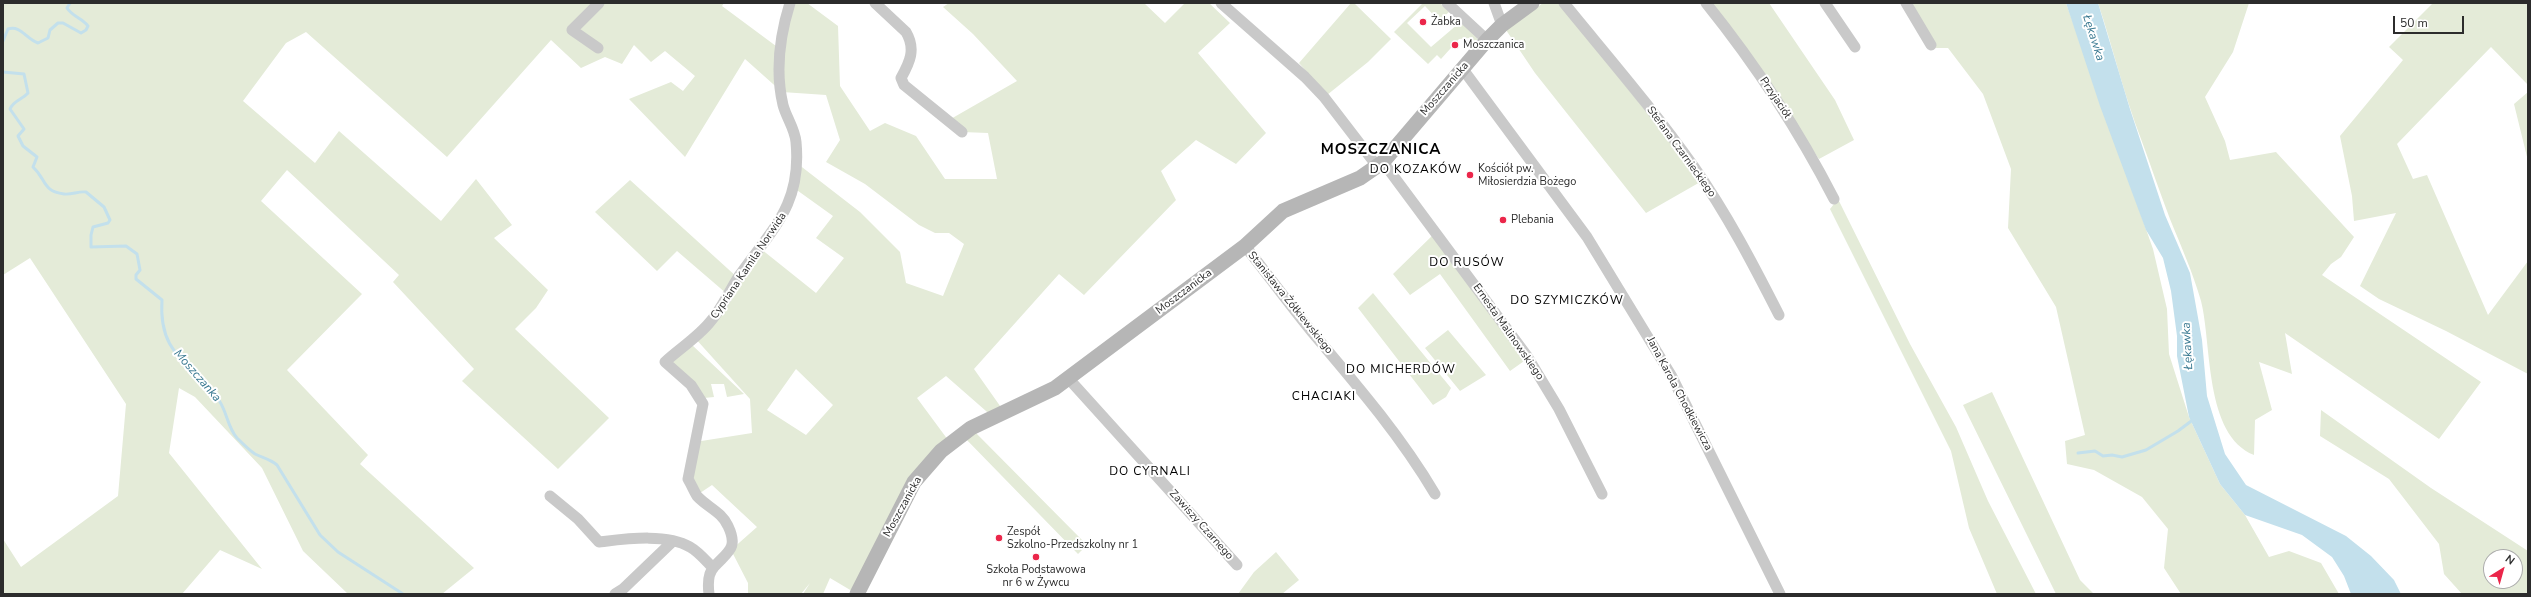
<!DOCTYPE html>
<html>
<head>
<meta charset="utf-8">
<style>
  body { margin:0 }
  #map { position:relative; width:2531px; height:597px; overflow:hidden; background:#fff; font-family:"Nunito Sans",sans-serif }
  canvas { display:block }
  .frame { position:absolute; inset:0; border:4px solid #2c2c2c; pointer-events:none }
  .north { position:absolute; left:2483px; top:549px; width:40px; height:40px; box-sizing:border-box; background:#fff; border:1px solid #ababab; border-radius:50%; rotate:37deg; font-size:11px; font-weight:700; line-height:16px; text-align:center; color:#2c2c2c }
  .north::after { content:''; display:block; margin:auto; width:14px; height:18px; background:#eb264a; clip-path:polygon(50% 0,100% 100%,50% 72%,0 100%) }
  .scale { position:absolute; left:2393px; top:16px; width:71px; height:18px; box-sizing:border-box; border:2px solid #2c2c2c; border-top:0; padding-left:5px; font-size:12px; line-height:14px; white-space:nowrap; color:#2c2c2c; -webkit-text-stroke:3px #fff; paint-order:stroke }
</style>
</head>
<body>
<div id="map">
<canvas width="2531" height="597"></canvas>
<div class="frame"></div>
<div class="north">N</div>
<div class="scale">50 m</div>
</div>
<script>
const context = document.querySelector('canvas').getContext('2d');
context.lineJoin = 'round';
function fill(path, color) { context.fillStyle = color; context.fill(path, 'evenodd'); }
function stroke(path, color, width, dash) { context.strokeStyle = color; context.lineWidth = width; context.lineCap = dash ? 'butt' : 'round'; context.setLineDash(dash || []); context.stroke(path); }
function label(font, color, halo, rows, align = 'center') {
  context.font = font + ' "Nunito Sans",sans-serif'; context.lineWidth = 4; context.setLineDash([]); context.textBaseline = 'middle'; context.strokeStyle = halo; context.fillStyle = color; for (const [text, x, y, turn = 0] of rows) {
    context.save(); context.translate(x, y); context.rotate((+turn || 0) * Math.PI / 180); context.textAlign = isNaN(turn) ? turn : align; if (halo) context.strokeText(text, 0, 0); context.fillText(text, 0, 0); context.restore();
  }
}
fill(new Path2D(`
  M3,3H724L722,6L780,49L790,3H807L838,26L840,86L870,131L885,123L916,136L945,179H997L988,133L962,132L949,120L1017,81L973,34L943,7L949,3H1144L1165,23L1185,3H1209L1230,23L1198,53L1266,133L1236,164L1196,140L1161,171L1176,200L1084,295L1059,274L974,369L1005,413L994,418L946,376L917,398L951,444L914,482L857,594L830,578L823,594H803L810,583L801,594H748V583L731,550L757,527L712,485L697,495L688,479L695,442L752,433L750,399L694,337L727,294L677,251L657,271L595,212L630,180L738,278L761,249L816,293L844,258L816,238L833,216L794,188L798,164L860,212L900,252L906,283L943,296L964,244L949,233H935L919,225L865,184L826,162L840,140L826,95L782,92L745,59L685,157L629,99L671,82L683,91L695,76L665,51L651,62L634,45L622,64L605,57L581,68L551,40L447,157L306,32L286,43L243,101L315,163L339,131L441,221L476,179L512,225L494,238L548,290L536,308L515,329L609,418L558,469L462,381L474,369L393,282L399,275L287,170L261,201L362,294L287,370L368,455L360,464L474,568L442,594H348L303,551L262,468L195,397L179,388L169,453L262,569L220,550L182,594H3V539L21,567L118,496L126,404L30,258L3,275ZM796,369L833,405L806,435L767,410Z
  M1351,3H1354L1391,39L1368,62L1327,95L1299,63Z
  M1423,3H1440L1449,12L1439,21L1425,6L1407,23L1431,47L1458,24C1468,23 1475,34 1479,41L1477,43L1470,38L1459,39L1441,59L1437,55L1428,64L1394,32Z
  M1543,3H1559L1702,181L1646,213L1535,73L1506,30Z
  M1709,3H1769L1835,100L1854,140L1819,159Z
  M1908,3H2066L2153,249L2167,309L2169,354L2189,417L2220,484L2245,515L2269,557L2289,551L2321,563L2339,594H2181L2164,568L2168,529L2142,497L2094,470L2067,464L2065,441L2085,435L2056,307L2008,228L2011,169L1983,94L1948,48H1934Z
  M2098,3H2249L2233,52L2205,97L2225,141L2230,160L2276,152L2354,237L2341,257L2331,264L2322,275L2481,382L2439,439L2285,333L2292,374L2259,362L2272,410L2255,420L2254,455C2204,435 2212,344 2201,301C2193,273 2181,246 2170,219C2160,193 2151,166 2141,139C2124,95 2113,48 2098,3Z
  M2433,3H2528V85L2491,47L2397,144L2413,179L2427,175L2488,315L2528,261V374L2446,331L2379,299L2360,286L2396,213L2354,221L2352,196L2340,136L2403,60L2389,47Z
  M2528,92V161L2514,104Z
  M1838,199L1910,344L1956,427L1988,501L2036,594H1997L1969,528L1951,451L1830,209Z
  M1436,232L1527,359L1510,371L1440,274L1410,295L1393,274Z
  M1373,293L1451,388L1446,397L1433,405L1358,308Z
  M1448,330L1486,375L1460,391L1425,348Z
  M691,344L744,394L727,397L724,384H711L714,397L704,398L671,363Z
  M1992,392L2080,580L2094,594H2056L1963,405Z
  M2321,410L2431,488L2528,551V594H2462L2444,574L2439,544L2389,479L2320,436ZM2491,557H2515V581H2491Z
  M971,428L1087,545L1078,554L962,435Z
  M1276,552L1299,580L1282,594H1238L1254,572Z`), '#e4ebd8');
fill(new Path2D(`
  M2066,3H2098L2130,109L2165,215L2190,273L2202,340L2207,396L2225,454L2246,485L2346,536L2371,556L2394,580L2401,594H2351L2344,576L2332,557L2302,535L2245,515L2220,484L2189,417L2177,356V336L2171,291L2163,258L2146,230L2100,106Z`), '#c3e0ec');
stroke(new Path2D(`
  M3,41L8,29C21,25 26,39 38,43L48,38L50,30L58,23H63L81,33L86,30L88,26C82,18 73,17 67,8L70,3
  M3,72L24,74L28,93C22,100 14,100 10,109L24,129L18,136L23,146L37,157L33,167C47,180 42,191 64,194C72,195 78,191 86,192L104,207L110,220L108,223L93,227L91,235V247L126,246L137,254L140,270L136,275V279L162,300C158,358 194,362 220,402C227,413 228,428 237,438C242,443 249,450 255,454C263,458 270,459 277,465L320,535L338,552L403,594
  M2078,453L2095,451L2103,456L2112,455L2122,457L2146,450L2178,431L2194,419`), '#c3e0ec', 3);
stroke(new Path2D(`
  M875,3L906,32C916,49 910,62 901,78L904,85L962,132
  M1221,3L1305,77L1324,97L1377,166
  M1447,3L1487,40
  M1494,3L1502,25
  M1564,3C1608,57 1654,110 1694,167C1727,214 1753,264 1779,315
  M1706,3C1755,64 1798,129 1834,199
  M1825,3L1855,47
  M1906,3L1931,45
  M598,48L572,30L599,3
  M1462,68L1587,237L1671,375L1780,594
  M1383,162L1527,356L1559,409L1602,494
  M1245,246C1268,275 1289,304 1312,332C1356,384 1400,435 1435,494
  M1068,378L1237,565
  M550,496L578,519L599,542C625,539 667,533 690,547C699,552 706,561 713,568
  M615,594L623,589L672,542
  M709,594C708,586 708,573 714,567C727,552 739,549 728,526C722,512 707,507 697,496C694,491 691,484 688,479L703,404L691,385L665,362C679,349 698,337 710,322C722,309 729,291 739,276C772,229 802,205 796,142C795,129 786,117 783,105C775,71 780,35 790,3`), '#c9c9c9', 11);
stroke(new Path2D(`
  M857,594L914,482L941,451L971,428L1055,388L1245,246L1283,211L1360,178L1383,162L1487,40L1502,25L1532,3`), '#b6b6b6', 15);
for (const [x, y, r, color] of [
  [1423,22,4,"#eb264a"],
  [1455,45,4,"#eb264a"],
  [1470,175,4,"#eb264a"],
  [1503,220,4,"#eb264a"],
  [999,538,4,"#eb264a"],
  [1036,557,4,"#eb264a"]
]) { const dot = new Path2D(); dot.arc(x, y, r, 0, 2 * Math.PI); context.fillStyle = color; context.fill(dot); stroke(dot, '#fff', 1.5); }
label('11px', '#2c2c2c', '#fff', [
  ["Żabka",1431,22],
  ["Moszczanica",1463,45],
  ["Kościół pw.",1478,169],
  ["Miłosierdzia Bożego",1478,182],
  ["Plebania",1511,220],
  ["Zespół",1007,532],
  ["Szkolno-Przedszkolny nr 1",1007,545],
  ["Szkoła Podstawowa",1036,570,"center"],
  ["nr 6 w Żywcu",1036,583,"center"]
], 'left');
label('11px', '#2c2c2c', '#fff', [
  ["Moszczanicka",1445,89,-49],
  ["Przyjaciół",1775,98,56],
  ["Stefana Czarnieckiego",1681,152,54],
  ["Cypriana Kamila Norwida",749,266,-56],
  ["Moszczanicka",1184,292,-37],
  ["Stanisława Żółkiewskiego",1290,303,51],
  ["Ernesta Malinowskiego",1508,332,55],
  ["Jana Karola Chodkiewicza",1679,394,62],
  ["Moszczanicka",903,507,-61],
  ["Zawiszy Czarnego",1201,525,48]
]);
label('italic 12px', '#387890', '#fff', [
  ["Łękawka",2093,38,72],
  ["Łękawka",2188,346,-93],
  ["Moszczanka",197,376,49]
]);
context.letterSpacing = '1px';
label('12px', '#000', '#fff', [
  ["DO KOZAKÓW",1416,170],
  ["DO RUSÓW",1467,263],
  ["DO SZYMICZKÓW",1567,301],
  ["DO MICHERDÓW",1401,370],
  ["CHACIAKI",1324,397],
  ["DO CYRNALI",1150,472]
]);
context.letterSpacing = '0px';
context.letterSpacing = '1px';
label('bold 15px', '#000', '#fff', [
  ["MOSZCZANICA",1381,150]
]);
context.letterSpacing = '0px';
</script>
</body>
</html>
